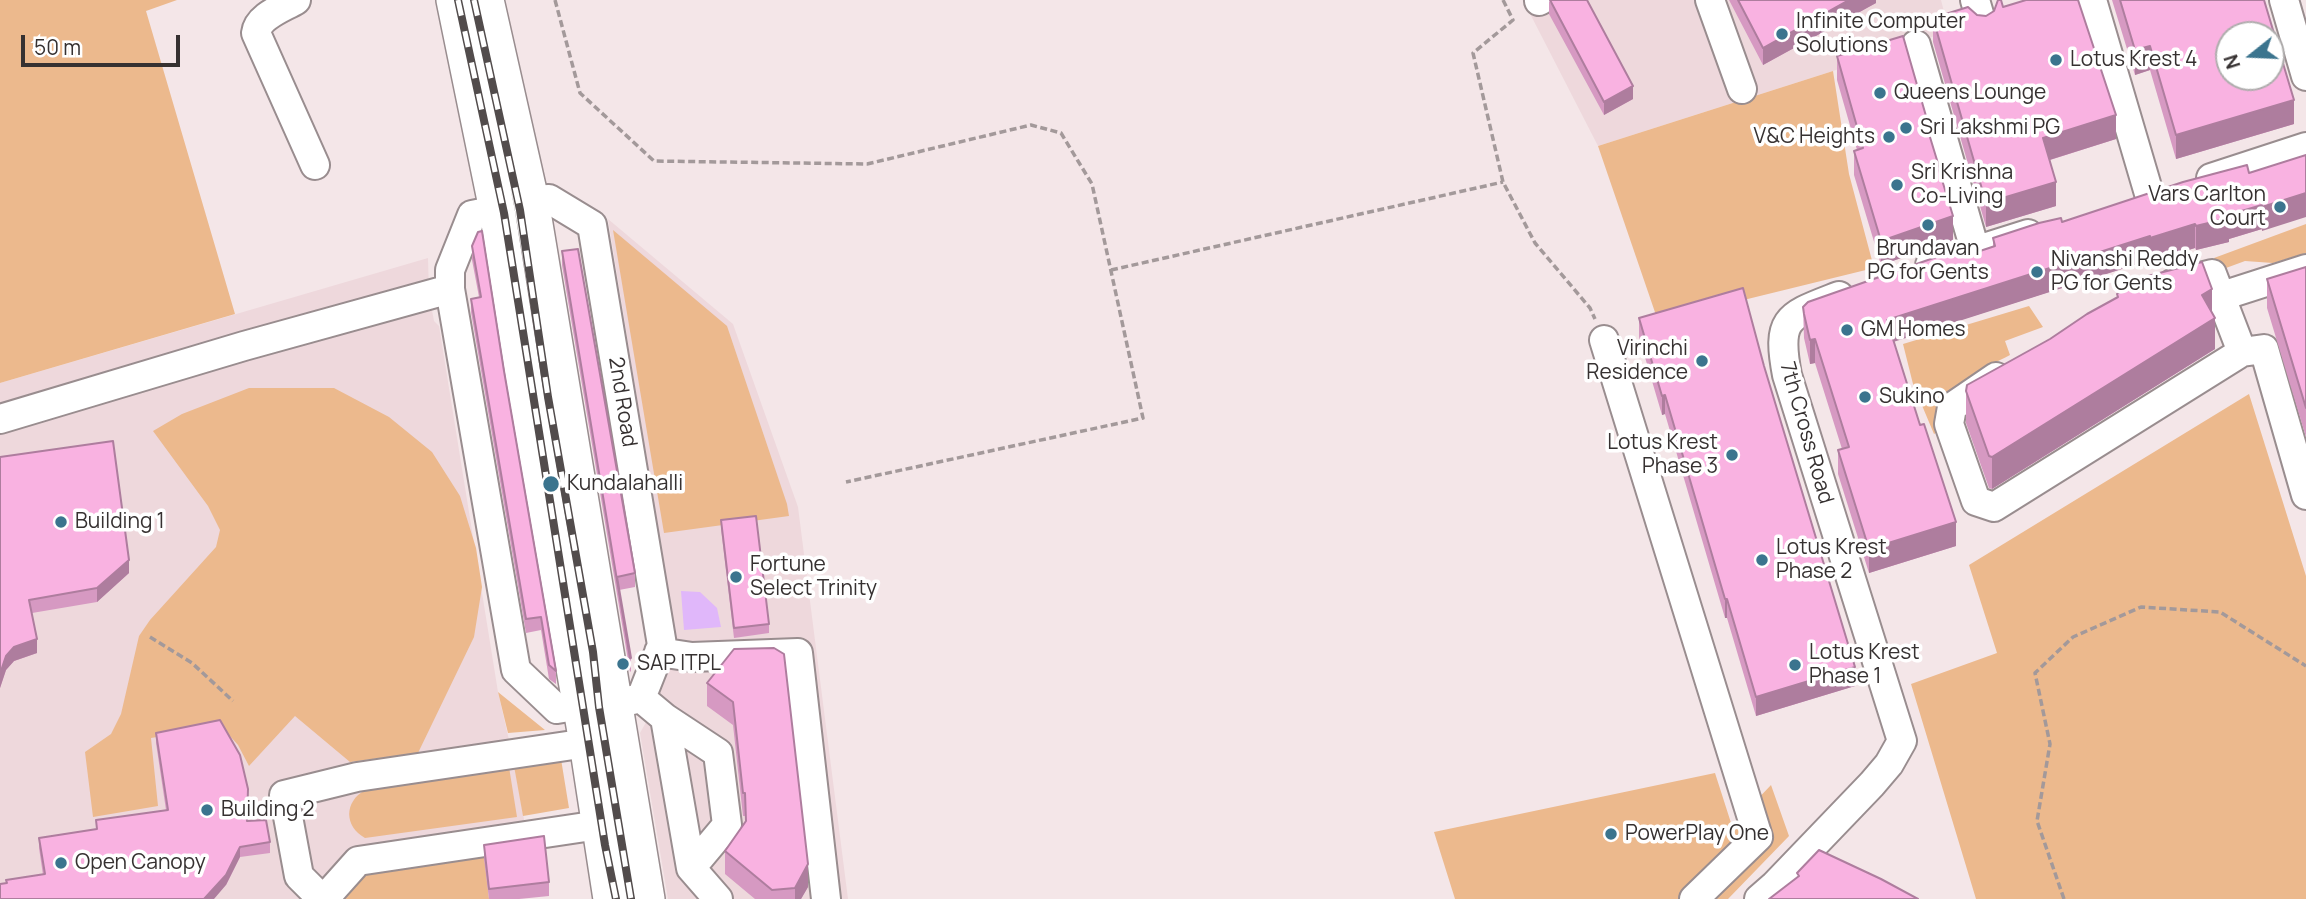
<!DOCTYPE html>
<html>
<head>
<meta charset="utf-8">
<style>
  body { margin:0 }
  #map { position:relative; width:2306px; height:899px; overflow:hidden; background:#f4e6e8; font-family:Manrope,sans-serif }
  canvas { display:block }
  .north { position:absolute; left:2215px; top:21px; width:70px; height:70px; box-sizing:border-box; background:#fff; border:2px solid #afadad; border-radius:50%; rotate:252deg; font-size:19px; font-weight:700; line-height:28px; text-align:center; color:#363131 }
  .north::after { content:''; display:block; margin:auto; width:24px; height:32px; background:#3b748e; clip-path:polygon(50% 0,100% 100%,50% 72%,0 100%) }
  .scale { position:absolute; left:21px; top:35px; width:159px; height:32px; box-sizing:border-box; border:4px solid #363131; border-top:0; padding-left:9px; font-size:21px; line-height:24px; white-space:nowrap; color:#363131; -webkit-text-stroke:5px #fff; paint-order:stroke }
</style>
</head>
<body>
<div id="map">
<canvas width="2306" height="899"></canvas>
<div class="north">N</div>
<div class="scale">50 m</div>
</div>
<script>
const context = document.querySelector('canvas').getContext('2d');
context.lineJoin = 'round';
function fill(path, color) { context.fillStyle = color; context.fill(path, 'evenodd'); }
function stroke(path, color, width, dash) { context.strokeStyle = color; context.lineWidth = width; context.lineCap = dash ? 'butt' : 'round'; context.setLineDash(dash || []); context.stroke(path); }
function label(font, color, halo, rows, align = 'center') {
  context.font = font + ' Manrope,sans-serif'; context.lineWidth = 7; context.setLineDash([]); context.textBaseline = 'middle'; context.strokeStyle = halo; context.fillStyle = color; for (const [text, x, y, turn = 0] of rows) {
    context.save(); context.translate(x, y); context.rotate((+turn || 0) * Math.PI / 180); context.textAlign = isNaN(turn) ? turn : align; if (halo) context.strokeText(text, 0, 0); context.fillText(text, 0, 0); context.restore();
  }
}
fill(new Path2D(`
  M1523,0H1941L1949,31L1833,71L1598,146Z
  M608,219L733,324L798,507L848,899H668L640,733L654,708L677,646Z
  M428,258L429,294L434,321L439,326L498,692L512,753L527,836L484,856L489,899H0V383Z`), '#eed8dc');
fill(new Path2D(`
  M0,0H177L146,11L235,314L0,383Z
  M1833,71L1849,174L1874,268L1658,321L1598,146Z
  M2306,224V253L2273,263L2245,261L2226,268L2220,267L2214,258Z
  M613,230L727,326L787,504L789,516L664,533Z
  M2029,306L2043,327L2005,341L2010,355C1983,369 1947,384 1936,414L1942,429L1934,434L1913,384L1903,344Z
  M249,388H334L389,417L432,452L460,496L476,548L482,587L474,637L418,753L350,762L295,716L249,766L238,745L221,726L151,738L158,806L93,817L85,752L111,734L121,714L139,636L150,620L216,547L220,530L208,506L153,431L182,414Z
  M2249,394L2306,576V899H1976L1911,684L1997,653L1969,565Z
  M498,692L545,730L508,733Z
  M561,759L569,808L523,816L514,766Z
  M509,767L517,817L365,838C344,826 344,802 365,790Z
  M1715,773L1732,826L1771,785L1789,836L1728,899H1455L1434,832Z
  M484,855L489,899H340L363,871Z`), '#ecb98d');
fill(new Path2D(`
  M681,591L700,592L717,608L721,627L684,630Z`), '#e0b7fa');
const minor = new Path2D(`
  M296,0C283,8 258,16 256,33L315,165
  M1710,0L1742,89
  M1975,0L1982,24
  M2092,0L2150,197
  M2284,0L2306,76
  M1539,1L1541,0
  M1916,45L1975,250
  M2211,178L2306,147
  M531,200L549,199L592,225L662,645L641,698L614,704
  M497,210L472,215L450,270V289L516,670L557,709L581,705
  M1930,265L2028,234
  M2172,284L2212,274L2242,352
  M2222,296L2306,269
  M1604,340L1758,837L1694,899
  M1996,377L1952,407L1949,424L1976,501L1994,507L2242,352L2264,349L2306,495
  M0,419L244,346L450,289
  M659,652L692,657L798,653L826,899
  M641,698L665,718L718,753L727,825L691,868
  M665,718L691,868L718,899
  M322,899L299,876L284,795L357,777L587,743
  M324,899L358,861L599,825
  M1759,899L1775,885L1872,784L1889,764L1902,741L1787,375C1776,317 1788,316 1839,296`);
const major = new Path2D(`
  M454,0L497,210L524,381L587,743L611,899
  M486,0L531,200L647,899`);
stroke(minor, '#998d8f', 32);
stroke(major, '#998d8f', 38);
stroke(new Path2D(`
  M555,0L580,93L654,161L867,164L1031,125L1061,133L1092,184L1143,418L846,482
  M1503,0L1513,20L1473,53L1503,182L1535,243L1590,308L1595,319
  M1111,270L1503,182
  M150,637L192,663L233,701
  M2064,899L2037,821L2050,744L2035,673L2073,637L2141,607L2220,612L2306,666`), '#a3999a', 3.5, [7, 3.5]);
stroke(minor, '#fff', 28);
stroke(major, '#fff', 35);
const rail = new Path2D(`
  M458,0L504,213L605,845L616,899
  M474,0L520,210L548,397L593,652L599,707L631,899`);
stroke(rail, '#524c4c', 8);
stroke(rail, '#fff', 5, [16]);
fill(new Path2D(`
  M1729,0H1876V3L1763,65Z
  M2112,0H2264L2294,124L2176,159L2150,70L2135,75Z
  M1549,1L1633,99L1604,115L1549,14Z
  M2003,7L2116,139L2050,160L2056,206L1986,227L1933,42V18L1986,16Z
  M1837,56L1928,132L1940,177L1953,240L1881,265L1854,175V151L1857,150L1837,80Z
  M2306,155L2262,231V229L2229,239V242L2196,250L2195,248L2150,262V260L1894,341L1956,546L1869,573L1838,474V450L1842,449L1815,363L1810,364L1804,338L1803,307L1993,247V238L2062,222L2249,173Z
  M472,246L504,371L556,671V684L549,679L541,630L526,633L471,312V299L479,297L472,260Z
  M562,251L635,573V587L619,590L631,658V671L630,672L562,265Z
  M2306,267V437L2267,308V279Z
  M2117,294L2212,314L2215,349L1992,489L1989,488L1966,423V391L2117,298Z
  M1639,318L1764,366L1855,686L1756,716L1727,618H1725L1665,414L1662,415L1639,337Z
  M0,457L129,573L97,602L32,613L37,653L14,661L6,670L0,688Z
  M721,520L769,624V633L734,638L721,529Z
  M734,649L808,887L801,899H755L725,874V851L746,822L745,816H743L733,725L707,706V683Z
  M156,733L270,842V853L240,857L226,885L43,875L39,848V838L96,829V820L166,810L156,743Z
  M484,845L549,882V896L519,899H489L484,859Z`), '#d699c2');
fill(new Path2D(`
  M1849,0H1876V3L1763,65V48Z
  M2150,46V70L2135,75V50Z
  M1633,86V99L1604,115V102Z
  M2294,100V124L2176,159V135Z
  M2116,115V139L2043,162V138Z
  M2056,182V206L1986,227V203Z
  M2306,193V217L2262,231V207Z
  M2262,205V229L2229,239V242L2196,250V226Z
  M1953,216V240L1881,265V241Z
  M2195,224V248L2150,262V238Z
  M2150,236V260L1887,344V320Z
  M2212,289V319L2215,318V349L1992,489V457L2202,295Z
  M1815,339V363L1810,364V340Z
  M1665,395V414L1662,415V396Z
  M1956,522V546L1869,573V549Z
  M129,560V573L97,602V588Z
  M1725,599H1727V618H1725Z
  M37,639V653L14,661L6,670L0,688V674L6,656L14,647Z
  M1855,667V686L1756,716V697Z
  M240,847V857L226,885L214,899H204Z
  M808,864V887L801,899H795V888Z`), '#ae7d9e');
const building = new Path2D(`
  M1550,0H1587L1633,86L1604,102Z
  M1738,0H1849L1763,48Z
  M1998,0H2001L2003,7L2026,0H2078L2116,115L2043,138L2056,182L1986,203L1933,18L1968,7L1977,15L1986,16L1994,11Z
  M2120,0H2264L2294,100L2176,135L2150,46L2135,50ZM2229,35H2271V77H2229Z
  M1903,36L1928,123L1926,124L1940,170H1939L1953,216L1881,241L1854,151L1863,148L1837,56Z
  M2306,155V193L2262,207V205L2228,215L2229,218L2196,226L2195,224L2150,238V236L1887,320L1920,425L1924,424L1956,522L1869,549L1838,450L1849,447L1815,339L1810,340L1804,314L1803,307L1808,302L1965,247L1968,255L1995,246L1993,238L2039,223L2061,218L2062,222L2183,182L2247,165L2249,173Z
  M482,231L504,371L556,671L549,665L541,617L526,619L471,299L481,297L472,246L478,232Z
  M578,249L635,573L617,577L631,658H630L562,251Z
  M2202,262L2212,289L2202,295L2215,318L1992,457L1989,456L1966,391L1967,385L2050,339L2087,314L2118,297L2117,294L2140,278Z
  M2306,267V408L2267,279Z
  M1743,288L1764,366L1855,667L1756,697L1727,599H1725L1665,395L1662,396L1639,318Z
  M113,441L129,560L97,588L29,600L37,639L14,647L6,656L0,674V457Z
  M756,516L769,624L734,628L721,520Z
  M774,648L784,654L808,864L795,888L772,890L725,851L746,821L745,793H743L733,702L707,683L734,649Z
  M220,720L240,755L248,789L247,821L266,820L270,842L240,847L226,875L204,899H0V884L7,883L6,880L45,874L39,838L97,829L96,820L168,810L156,733Z
  M544,836L549,882L489,889L484,845Z
  M1819,850L1881,879L1918,899H1769L1799,876L1797,873Z`);
fill(building, '#f9b2e1');
stroke(building, '#ae7d9e', 2);
for (const [x, y, r, color] of [
  [1782,34,7,"#3b748e"],
  [2056,60,7,"#3b748e"],
  [1880,93,7,"#3b748e"],
  [1906,128,7,"#3b748e"],
  [1889,137,7,"#3b748e"],
  [1897,185,7,"#3b748e"],
  [2280,207,7,"#3b748e"],
  [1928,225,7,"#3b748e"],
  [2037,272,7,"#3b748e"],
  [1847,330,7,"#3b748e"],
  [1702,361,7,"#3b748e"],
  [1865,397,7,"#3b748e"],
  [1732,455,7,"#3b748e"],
  [551,484,9,"#3b748e"],
  [61,522,7,"#3b748e"],
  [1762,560,7,"#3b748e"],
  [736,577,7,"#3b748e"],
  [623,664,7,"#3b748e"],
  [1795,665,7,"#3b748e"],
  [207,810,7,"#3b748e"],
  [1611,834,7,"#3b748e"],
  [61,863,7,"#3b748e"]
]) { const dot = new Path2D(); dot.arc(x, y, r, 0, 2 * Math.PI); context.fillStyle = color; context.fill(dot); stroke(dot, '#fff', 2.5); }
label('21px', '#363131', '#fff', [
  ["Infinite Computer",1796,22],
  ["Solutions",1796,46],
  ["Lotus Krest 4",2070,60],
  ["Queens Lounge",1894,93],
  ["Sri Lakshmi PG",1920,128],
  ["V&C Heights",1875,137,"right"],
  ["Sri Krishna",1911,173],
  ["Co-Living",1911,197],
  ["Vars Carlton",2266,195,"right"],
  ["Court",2266,219,"right"],
  ["Brundavan",1928,249,"center"],
  ["PG for Gents",1928,273,"center"],
  ["Nivanshi Reddy",2051,260],
  ["PG for Gents",2051,284],
  ["GM Homes",1861,330],
  ["Virinchi",1688,349,"right"],
  ["Residence",1688,373,"right"],
  ["Sukino",1879,397],
  ["Lotus Krest",1718,443,"right"],
  ["Phase 3",1718,467,"right"],
  ["Kundalahalli",567,484],
  ["Building 1",75,522],
  ["Lotus Krest",1776,548],
  ["Phase 2",1776,572],
  ["Fortune",750,565],
  ["Select Trinity",750,589],
  ["Lotus Krest",1809,653],
  ["Phase 1",1809,677],
  ["SAP ITPL",637,664],
  ["Building 2",221,810],
  ["PowerPlay One",1625,834],
  ["Open Canopy",75,863]
], 'left');
label('21px', '#363131', '#fff', [
  ["2nd Road",622,402,81],
  ["7th Cross Road",1806,433,74]
]);
</script>
</body>
</html>
